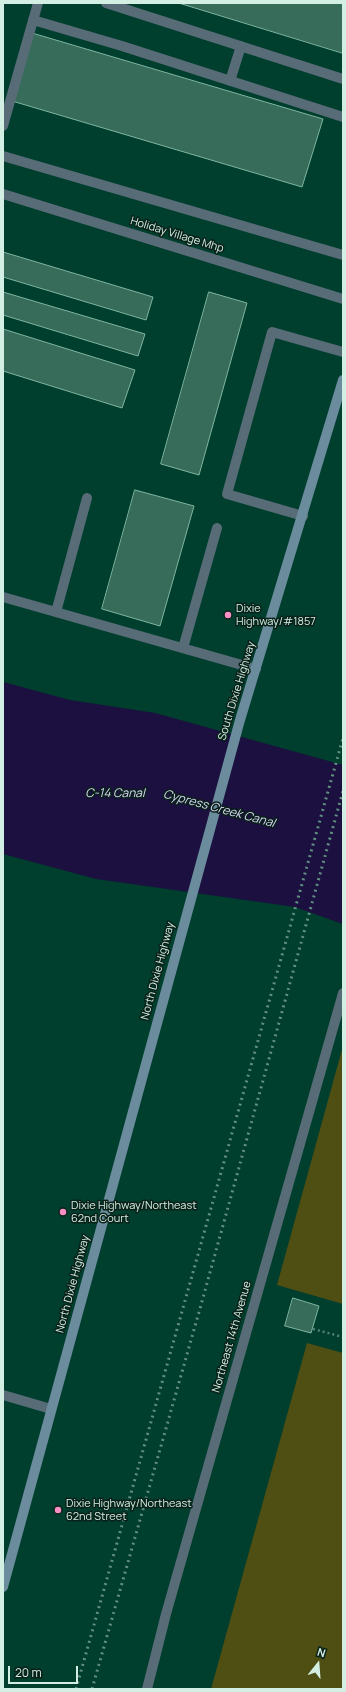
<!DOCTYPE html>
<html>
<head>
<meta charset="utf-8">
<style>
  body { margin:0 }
  #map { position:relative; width:346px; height:1692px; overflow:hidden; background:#003e2e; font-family:Manrope,sans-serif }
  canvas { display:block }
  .frame { position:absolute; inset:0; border:4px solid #d3efe4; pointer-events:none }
  .north { position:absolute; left:298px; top:1644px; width:40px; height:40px; -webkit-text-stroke:3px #0a2119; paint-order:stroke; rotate:17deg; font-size:11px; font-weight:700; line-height:16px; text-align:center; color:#d3efe4 }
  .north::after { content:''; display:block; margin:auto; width:14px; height:18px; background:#d3efe4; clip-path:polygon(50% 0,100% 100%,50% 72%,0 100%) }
  .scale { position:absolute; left:8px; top:1666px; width:70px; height:18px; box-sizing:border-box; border:2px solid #d3efe4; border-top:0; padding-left:5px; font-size:12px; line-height:14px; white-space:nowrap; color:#d3efe4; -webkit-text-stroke:3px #0a2119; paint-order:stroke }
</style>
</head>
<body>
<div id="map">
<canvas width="346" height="1692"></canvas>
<div class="frame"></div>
<div class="north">N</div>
<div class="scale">20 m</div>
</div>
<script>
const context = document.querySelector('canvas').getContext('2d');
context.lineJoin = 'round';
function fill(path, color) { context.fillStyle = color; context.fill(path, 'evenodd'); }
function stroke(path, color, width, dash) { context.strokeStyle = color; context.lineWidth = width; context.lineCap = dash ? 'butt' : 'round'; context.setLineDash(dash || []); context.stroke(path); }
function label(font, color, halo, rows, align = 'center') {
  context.font = font + ' Manrope,sans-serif'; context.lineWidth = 3; context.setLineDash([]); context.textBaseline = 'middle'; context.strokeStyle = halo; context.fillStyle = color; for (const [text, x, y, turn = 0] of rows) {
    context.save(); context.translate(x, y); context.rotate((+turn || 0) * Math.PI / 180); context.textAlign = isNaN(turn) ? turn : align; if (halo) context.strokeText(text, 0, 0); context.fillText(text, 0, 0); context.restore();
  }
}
fill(new Path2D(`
  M343,1046V1304L277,1285Z
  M307,1343L343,1353V1689H211Z`), '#504f13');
fill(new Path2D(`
  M3,682L70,700L155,713L343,765V924L295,907L96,879L3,854Z`), '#1b103f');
const building = new Path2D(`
  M179,3H343V53Z
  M32,33L323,119L302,187L12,101Z
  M3,252L153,297L146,320L3,277Z
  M3,292L145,334L138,356L3,315Z
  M209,292L247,303L199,475L161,464Z
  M3,329L135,370L122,408L3,371Z
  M135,490L194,506L160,626L102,609Z
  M293,1298L319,1306L311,1333L285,1326Z`);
fill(building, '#366c59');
stroke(building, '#7eb5a0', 1);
stroke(new Path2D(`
  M313,1329L343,1337`), '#538375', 2.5, [2, 3]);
stroke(new Path2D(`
  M106,3L343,79
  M33,20L122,46L343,117
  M230,81L241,46
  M3,126L38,3
  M303,516L227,494L272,332L343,352
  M3,597L256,669
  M56,612L87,498
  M183,648L217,528
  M147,1689L166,1614L343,993`), '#586c77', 10);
stroke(new Path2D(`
  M3,156L343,255
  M3,194L343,299
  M3,1395L51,1409`), '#586c77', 10);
stroke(new Path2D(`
  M3,1587L240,720L343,380`), '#6a8c9c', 10);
stroke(new Path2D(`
  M76,1689L343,738
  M92,1689L201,1305L343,791`), '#608e81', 3, [2, 4]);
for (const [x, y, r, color] of [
  [228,615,4,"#fa8fc6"],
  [63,1212,4,"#fa8fc6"],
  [58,1510,4,"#fa8fc6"]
]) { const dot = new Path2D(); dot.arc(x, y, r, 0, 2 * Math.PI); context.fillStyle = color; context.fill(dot); stroke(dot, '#0a2119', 1.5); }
label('11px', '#d3efe4', '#0a2119', [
  ["Holiday Village Mhp",177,235,17],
  ["South Dixie Highway",237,691,-73],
  ["North Dixie Highway",158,971,-75],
  ["North Dixie Highway",73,1284,-75],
  ["Northeast 14th Avenue",232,1337,-74]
]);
label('11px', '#d3efe4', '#0a2119', [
  ["Dixie",236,609],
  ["Highway/#1857",236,622],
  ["Dixie Highway/Northeast",71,1206],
  ["62nd Court",71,1219],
  ["Dixie Highway/Northeast",66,1504],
  ["62nd Street",66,1517]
], 'left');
label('italic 12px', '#dad8fa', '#0a2119', [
  ["C-14 Canal",115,794],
  ["Cypress Creek Canal",219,809,15]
]);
</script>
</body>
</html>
